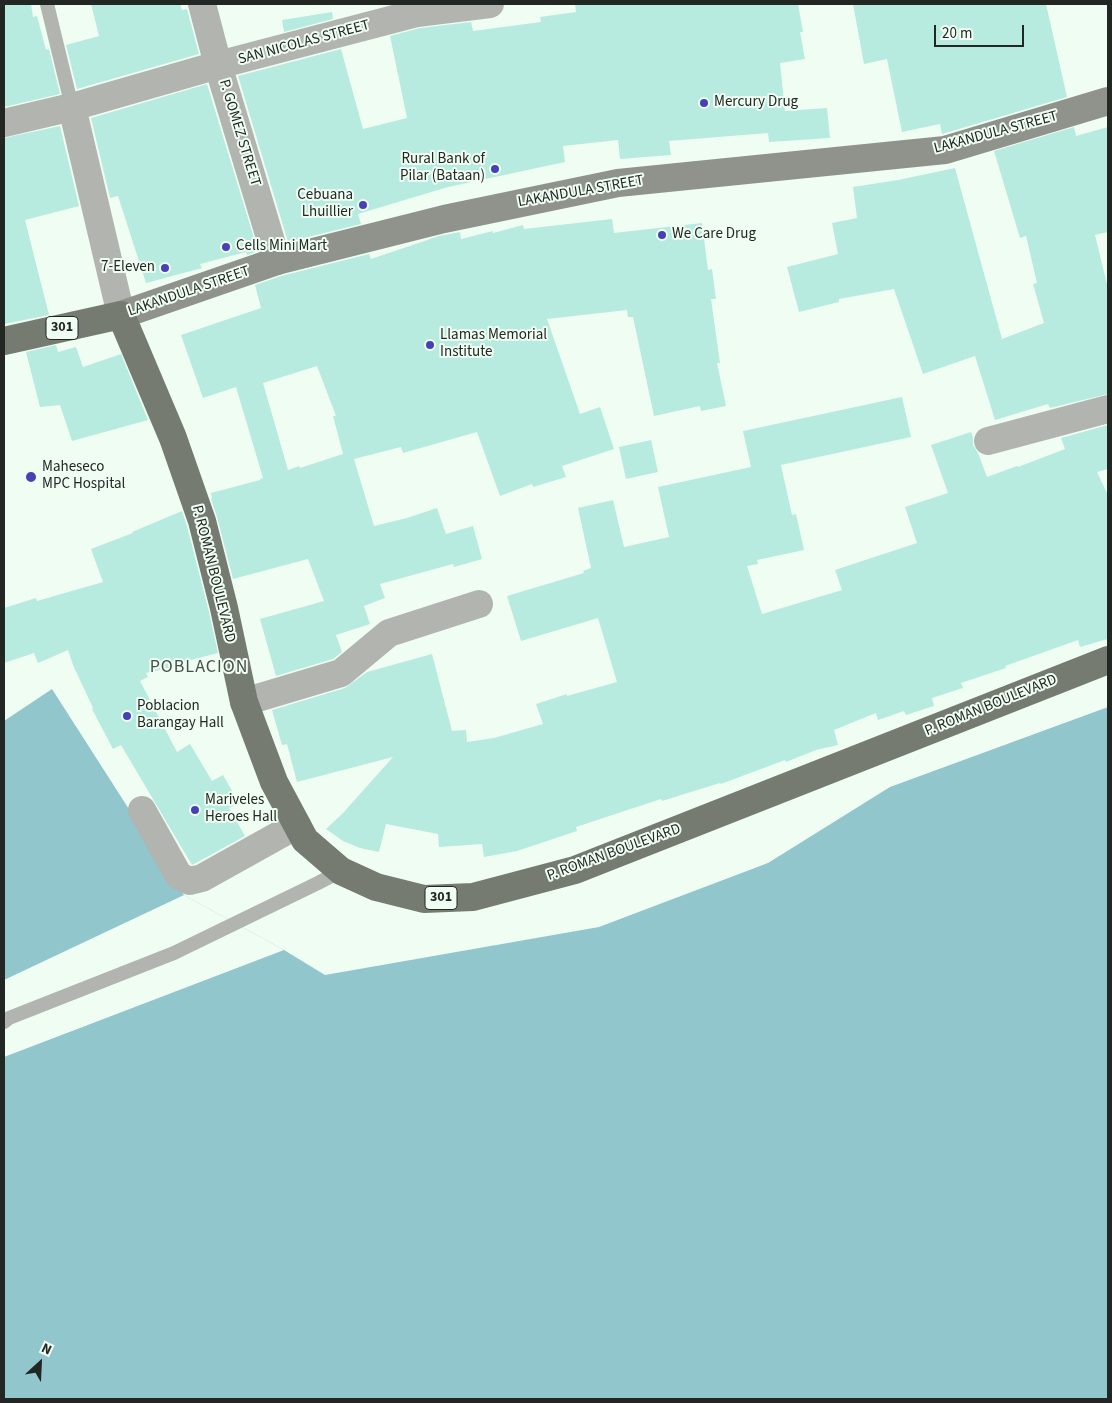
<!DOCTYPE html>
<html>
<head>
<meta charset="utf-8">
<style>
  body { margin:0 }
  #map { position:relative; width:1112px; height:1403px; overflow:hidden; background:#f0fdf3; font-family:"Source Sans 3",sans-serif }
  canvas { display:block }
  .frame { position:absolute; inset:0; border:5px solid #232724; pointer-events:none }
  .north { position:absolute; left:15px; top:1338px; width:50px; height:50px; -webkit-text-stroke:4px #f0fdf3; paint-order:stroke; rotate:25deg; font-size:14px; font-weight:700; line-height:20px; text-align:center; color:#232724 }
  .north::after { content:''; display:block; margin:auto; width:18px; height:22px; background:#232724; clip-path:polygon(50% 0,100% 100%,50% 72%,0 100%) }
  .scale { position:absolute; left:934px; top:25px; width:90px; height:22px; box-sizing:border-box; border:2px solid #232724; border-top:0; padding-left:6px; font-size:15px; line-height:18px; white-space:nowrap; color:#232724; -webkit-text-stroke:4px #f0fdf3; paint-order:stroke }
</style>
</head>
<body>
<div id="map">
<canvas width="1112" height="1403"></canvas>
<div class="frame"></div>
<div class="north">N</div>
<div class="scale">20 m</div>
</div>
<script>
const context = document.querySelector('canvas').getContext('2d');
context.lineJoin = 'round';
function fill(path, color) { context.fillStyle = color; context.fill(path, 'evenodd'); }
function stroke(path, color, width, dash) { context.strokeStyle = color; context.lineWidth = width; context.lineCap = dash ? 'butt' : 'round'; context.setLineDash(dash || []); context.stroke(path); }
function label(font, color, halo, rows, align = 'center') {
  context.font = font + ' "Source Sans 3",sans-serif'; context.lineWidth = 4; context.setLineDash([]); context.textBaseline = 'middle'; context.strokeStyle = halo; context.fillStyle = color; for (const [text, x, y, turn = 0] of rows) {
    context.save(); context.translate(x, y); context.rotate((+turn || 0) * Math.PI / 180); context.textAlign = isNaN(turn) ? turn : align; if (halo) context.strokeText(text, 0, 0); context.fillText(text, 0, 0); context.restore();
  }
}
fill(new Path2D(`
  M52,689L184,895L284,950L325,975L599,927L768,863L890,787L1108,707V1399H4V721Z`), '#91c6cc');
fill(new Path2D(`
  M184,895L284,950L4,1057V980Z`), '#f0fdf3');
fill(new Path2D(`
  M4,4H31L33,17L37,16L46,50L49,49L60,94L4,107Z
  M91,4H180L182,10L187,9L199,54L77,89L66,45L99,36Z
  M575,4H798L803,32H800L805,59L780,63L785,111L827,108L830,138L769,142L768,133L669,141L671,155L620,159L618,140L563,146L565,162L448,187L358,214L361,224L288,242L238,76L341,49L363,129L407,118L390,36L420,28L471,22L473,31L541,22L540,17L576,12Z
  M853,4H1046L1067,97L942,134L940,124L902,132L887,59L864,64Z
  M332,12L333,19L284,32L282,20Z
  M207,84L258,251L247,255L246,252L200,264L202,268L146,283L118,196L110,198L91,118Z
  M60,126L79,206L25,220L49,315L4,324V138Z
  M1074,127L1076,136L1108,127V232L1095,235L1108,288V394L1050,408L1048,404L995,420L975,356L923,374L894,289L839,299V302L799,312L787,267L838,254L832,223L857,218L853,187L898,180L955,168L1002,339L1044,323L1033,284L1037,283L1026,236L1020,238L994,151Z
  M612,219L614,233L702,223L708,270L712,269L716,299H711L720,363H717L726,406L701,411L700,406L654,416L633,317H628L627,310L547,319L580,414L600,407L614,449L562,466L566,477L533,487L532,484L500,496L477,432L403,453L401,447L354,459L374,526L407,518L437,508L446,534L473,526L482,559L454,567L453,564L380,584L385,598L364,606L370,624L336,635L342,652L333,659L276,676L260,619L324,601L308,559L233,579L217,517L211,499L212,498L211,493L260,480V479L263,478L236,387L203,398L181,335L261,308L255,285L281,276L369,254L371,259L439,236L460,232L461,239L493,231V233L523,225L524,229ZM317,366L336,416H333L343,454L300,468L299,466L288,470L263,383Z
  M56,345L58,352L76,347L83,367L121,354L148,420L72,441L60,405L40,407L26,352Z
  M902,397L911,437L781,465L792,515L796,514L804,550L757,560L758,564L747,566L762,614L842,590L835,570L917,543L905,507L948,493L931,445L971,432L973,437V445L978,453L987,477L1017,466L1018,467L1065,449L1061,438L1108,425V469L1097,472L1108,495V639L1080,647L1078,640L1005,666L1006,668L961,683L963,688L932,698L934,706L906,715L904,711L878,720L876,713L834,730L838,745L816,750L786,762L785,760L721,784L720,783L662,801L661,799L576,827L577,831L517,851L484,857L482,844L439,847L438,834L386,824L379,852L360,848L343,841L326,829L343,813L393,757L297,782L287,744L282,745L272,710L345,688L367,672L432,654L452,731L466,730L467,742L494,738L543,724L536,704L567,694V696L617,682L598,618L521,641L507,596L584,573L583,571L591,568L578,508L613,500L624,547L669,537L658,487L751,467L743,431Z
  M651,440L658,472L626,479L619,447Z
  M182,511L187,526L209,612L218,653L187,661V664L146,673L148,677L140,681L177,752L190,744L212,781L223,775L239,803L229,808L245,836L196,863L192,865L121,745L113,749L92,709L93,708L73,665L68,650L38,663L34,653L4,663V608L36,598L37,601L103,582L91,549L133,533L132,532Z`), '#b7ebdf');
stroke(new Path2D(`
  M47,4L72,107
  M4,1022L9,1018L174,953L318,883L341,871`), '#b1b4af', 14);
stroke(new Path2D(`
  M72,107L121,315
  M4,123L72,107L218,65L417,13L490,4
  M988,441L1108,409
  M244,702L341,673L389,633L479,604
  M142,810L179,876L190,881L202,878L297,825`), '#b1b4af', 28);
stroke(new Path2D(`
  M202,4L218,65L277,261`), '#b1b4af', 28);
stroke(new Path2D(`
  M121,315L277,261L444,219L618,183L945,150L1108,101`), '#8f938b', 28);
stroke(new Path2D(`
  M4,341L121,315L173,438L202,521L224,608L244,702L274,782L305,840L341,871L376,887L424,899L473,897L575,870L1108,660`), '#767b72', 28);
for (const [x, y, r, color] of [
  [704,103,5,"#4541b7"],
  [495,169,5,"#4541b7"],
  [363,205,5,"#4541b7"],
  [662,235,5,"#4541b7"],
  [226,247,5,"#4541b7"],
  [165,268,5,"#4541b7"],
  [430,345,5,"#4541b7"],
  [31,477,6,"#4541b7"],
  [127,716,5,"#4541b7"],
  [195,810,5,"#4541b7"]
]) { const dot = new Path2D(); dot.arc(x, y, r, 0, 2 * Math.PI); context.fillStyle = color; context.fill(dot); stroke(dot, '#f0fdf3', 2); }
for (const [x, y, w] of [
  [62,328,32],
  [441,898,32]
]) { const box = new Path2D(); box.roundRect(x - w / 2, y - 11.5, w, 23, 4); context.fillStyle = '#f0fdf3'; context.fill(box); stroke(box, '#232724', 1); }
label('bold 14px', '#232724', null, [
  ["301",62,328],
  ["301",441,898]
]);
label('15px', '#232724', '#f0fdf3', [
  ["SAN NICOLAS STREET",304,43,-15],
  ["P. GOMEZ STREET",239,133,73],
  ["LAKANDULA STREET",996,133,-15],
  ["LAKANDULA STREET",581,192,-10],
  ["LAKANDULA STREET",189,292,-19],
  ["P. ROMAN BOULEVARD",213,574,76],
  ["P. ROMAN BOULEVARD",991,706,-22],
  ["P. ROMAN BOULEVARD",614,853,-20]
]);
label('15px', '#232724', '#f0fdf3', [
  ["Mercury Drug",714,103],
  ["Rural Bank of",485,160,"right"],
  ["Pilar (Bataan)",485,177,"right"],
  ["Cebuana",353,196,"right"],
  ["Lhuillier",353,213,"right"],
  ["We Care Drug",672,235],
  ["Cells Mini Mart",236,247],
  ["7-Eleven",155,268,"right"],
  ["Llamas Memorial",440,336],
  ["Institute",440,353],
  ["Maheseco",42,468],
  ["MPC Hospital",42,485],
  ["Poblacion",137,707],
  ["Barangay Hall",137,724],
  ["Mariveles",205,801],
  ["Heroes Hall",205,818]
], 'left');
context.letterSpacing = '1px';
label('18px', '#455048', '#f0fdf3', [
  ["POBLACION",199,668]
]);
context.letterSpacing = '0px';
</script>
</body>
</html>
